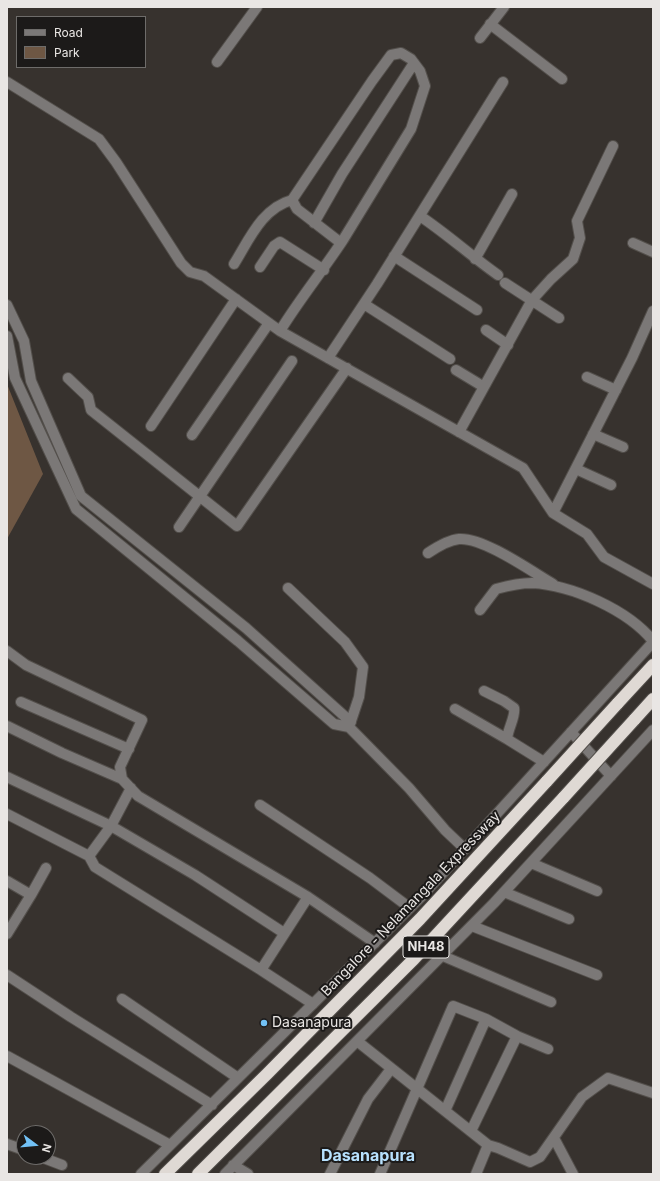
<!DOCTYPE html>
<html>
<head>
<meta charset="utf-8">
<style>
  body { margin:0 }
  #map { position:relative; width:660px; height:1181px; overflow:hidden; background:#37322e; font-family:Inter,sans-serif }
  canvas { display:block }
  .frame { position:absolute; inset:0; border:8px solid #e9e6e4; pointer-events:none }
  .legend { position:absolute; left:16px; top:16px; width:130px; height:52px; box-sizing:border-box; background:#1c1a19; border:1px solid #6e6c6a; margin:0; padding:5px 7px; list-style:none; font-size:12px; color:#e9e6e4 }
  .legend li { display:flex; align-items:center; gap:8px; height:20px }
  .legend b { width:20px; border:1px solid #6e6c6a }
  .north { position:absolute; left:16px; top:1125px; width:40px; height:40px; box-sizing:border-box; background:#1c1a19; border:1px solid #6e6c6a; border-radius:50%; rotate:106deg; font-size:11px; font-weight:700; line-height:16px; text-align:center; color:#e9e6e4 }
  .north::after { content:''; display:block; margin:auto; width:14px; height:18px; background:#72c1f5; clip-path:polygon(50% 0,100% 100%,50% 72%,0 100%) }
</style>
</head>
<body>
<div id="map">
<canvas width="660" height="1181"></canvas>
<div class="frame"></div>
<ul class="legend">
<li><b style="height:5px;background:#7b7877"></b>Road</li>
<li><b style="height:11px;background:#6e5744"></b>Park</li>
</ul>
<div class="north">N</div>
</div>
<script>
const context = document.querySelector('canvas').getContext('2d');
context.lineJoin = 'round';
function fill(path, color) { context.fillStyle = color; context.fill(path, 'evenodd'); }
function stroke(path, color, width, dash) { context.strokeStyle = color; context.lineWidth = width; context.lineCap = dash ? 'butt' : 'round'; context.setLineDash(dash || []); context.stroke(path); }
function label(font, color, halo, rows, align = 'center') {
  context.font = font + ' Inter,sans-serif'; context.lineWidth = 4; context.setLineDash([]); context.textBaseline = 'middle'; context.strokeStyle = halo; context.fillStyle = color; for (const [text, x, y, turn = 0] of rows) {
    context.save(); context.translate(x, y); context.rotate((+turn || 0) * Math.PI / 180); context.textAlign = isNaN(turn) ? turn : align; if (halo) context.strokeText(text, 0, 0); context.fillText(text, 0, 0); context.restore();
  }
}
fill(new Path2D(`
  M7,384L43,474L7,539Z`), '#6e5744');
const minor = new Path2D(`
  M490,24L562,79
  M480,38L504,7
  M217,62L257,7
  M7,82L99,139L116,162L181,263L190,272L204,276L280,331L523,468L553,513L587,534L604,557L653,584
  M420,216C447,234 471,256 498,275
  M314,223L342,174L414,63
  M633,243L653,252
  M394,256L477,310
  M475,259L512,194
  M234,264C249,240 262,208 292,200
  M260,267L274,246L280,242L324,270
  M505,283L559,318
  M364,304L450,359
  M7,305L24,341L31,381L81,496L246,628L351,722
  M486,330L508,345
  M280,331C299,300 321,273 341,243L343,240L411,129L425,86L420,71L411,59L401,53L391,55L372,81L292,200L297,209L341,243
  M7,336L15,378L76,509L238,641L334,724L349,727L409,788L445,830L465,849
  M328,358L377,284L503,82
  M456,370L484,387
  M587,377L616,390
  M68,378L88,397L91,410L237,526L347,368
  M151,426L236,299
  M459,432L532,300L551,279L573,259L580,238L577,221L613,146
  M593,434L623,447
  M192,435L269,323
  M576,469L611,485
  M553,513L632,358L653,311
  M179,527L292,361
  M428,553C437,547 448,540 459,539C483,537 531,571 553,584
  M288,588L345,642L363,667L359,697L349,727
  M480,610L496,589C507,586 520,583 532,583C572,585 628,610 653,641
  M7,651L26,665L142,720L120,767L122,779L138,796L308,897L375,943
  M484,691L504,701L514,708C516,716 508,728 507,739L544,762
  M21,702L129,749
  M455,709L507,739
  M7,726L62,753L122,779
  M571,732L611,776
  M7,777L111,826L195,875L284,933
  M260,805L370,878L410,908
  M7,814L89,856L95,867L261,970L313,1004
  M89,856L111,826L131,788
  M531,863L597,891
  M7,881L31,895L7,934
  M504,892L569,919
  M31,895L46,868
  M472,926L597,975
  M443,956L551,1002
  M261,970L308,897
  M7,975L71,1017L212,1105
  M122,999L238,1078
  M517,1036L548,1049
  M357,1041L488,1145L476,1174
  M7,1056L170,1145
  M445,1111L486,1019L517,1036L471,1131
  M554,1138L573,1174
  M7,1144L24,1150
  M488,1145L498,1148L530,1162L540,1157L582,1097L608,1078L653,1093
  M41,1157L62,1165
  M233,1165L248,1174
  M141,1174L422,896L653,642
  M225,1174L494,903L653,730
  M330,1174L368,1099L391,1069
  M380,1174L453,1006L486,1019`);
const highway = new Path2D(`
  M617,704L653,665
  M634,720L653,699
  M165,1174L267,1074L420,919L547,781
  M198,1174L414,959L564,797`);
stroke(minor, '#534f4b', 12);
stroke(highway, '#534f4b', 14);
stroke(minor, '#7b7877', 10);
stroke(highway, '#dfd9d4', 12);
const highwayBridge = new Path2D(`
  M547,781L617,704
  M564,797L634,720`);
stroke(highwayBridge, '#534f4b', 14, []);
stroke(highwayBridge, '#dfd9d4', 12);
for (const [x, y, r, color] of [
  [264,1023,4,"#72c1f5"]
]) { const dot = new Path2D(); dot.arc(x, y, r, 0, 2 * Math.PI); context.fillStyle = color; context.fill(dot); stroke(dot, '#1c1a19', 1.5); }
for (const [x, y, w] of [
  [426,947,46]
]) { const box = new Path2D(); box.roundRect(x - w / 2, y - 11, w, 22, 3); context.fillStyle = '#1c1a19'; context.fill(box); stroke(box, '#e9e6e4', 1); }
label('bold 13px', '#e9e6e4', null, [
  ["NH48",426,947]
]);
label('14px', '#e9e6e4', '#1c1a19', [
  ["Bangalore - Nelamangala Expressway",411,904,-46]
]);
label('14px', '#e9e6e4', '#1c1a19', [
  ["Dasanapura",272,1023]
], 'left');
label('bold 16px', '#b7e1fe', '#1c1a19', [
  ["Dasanapura",368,1156]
]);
</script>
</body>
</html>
